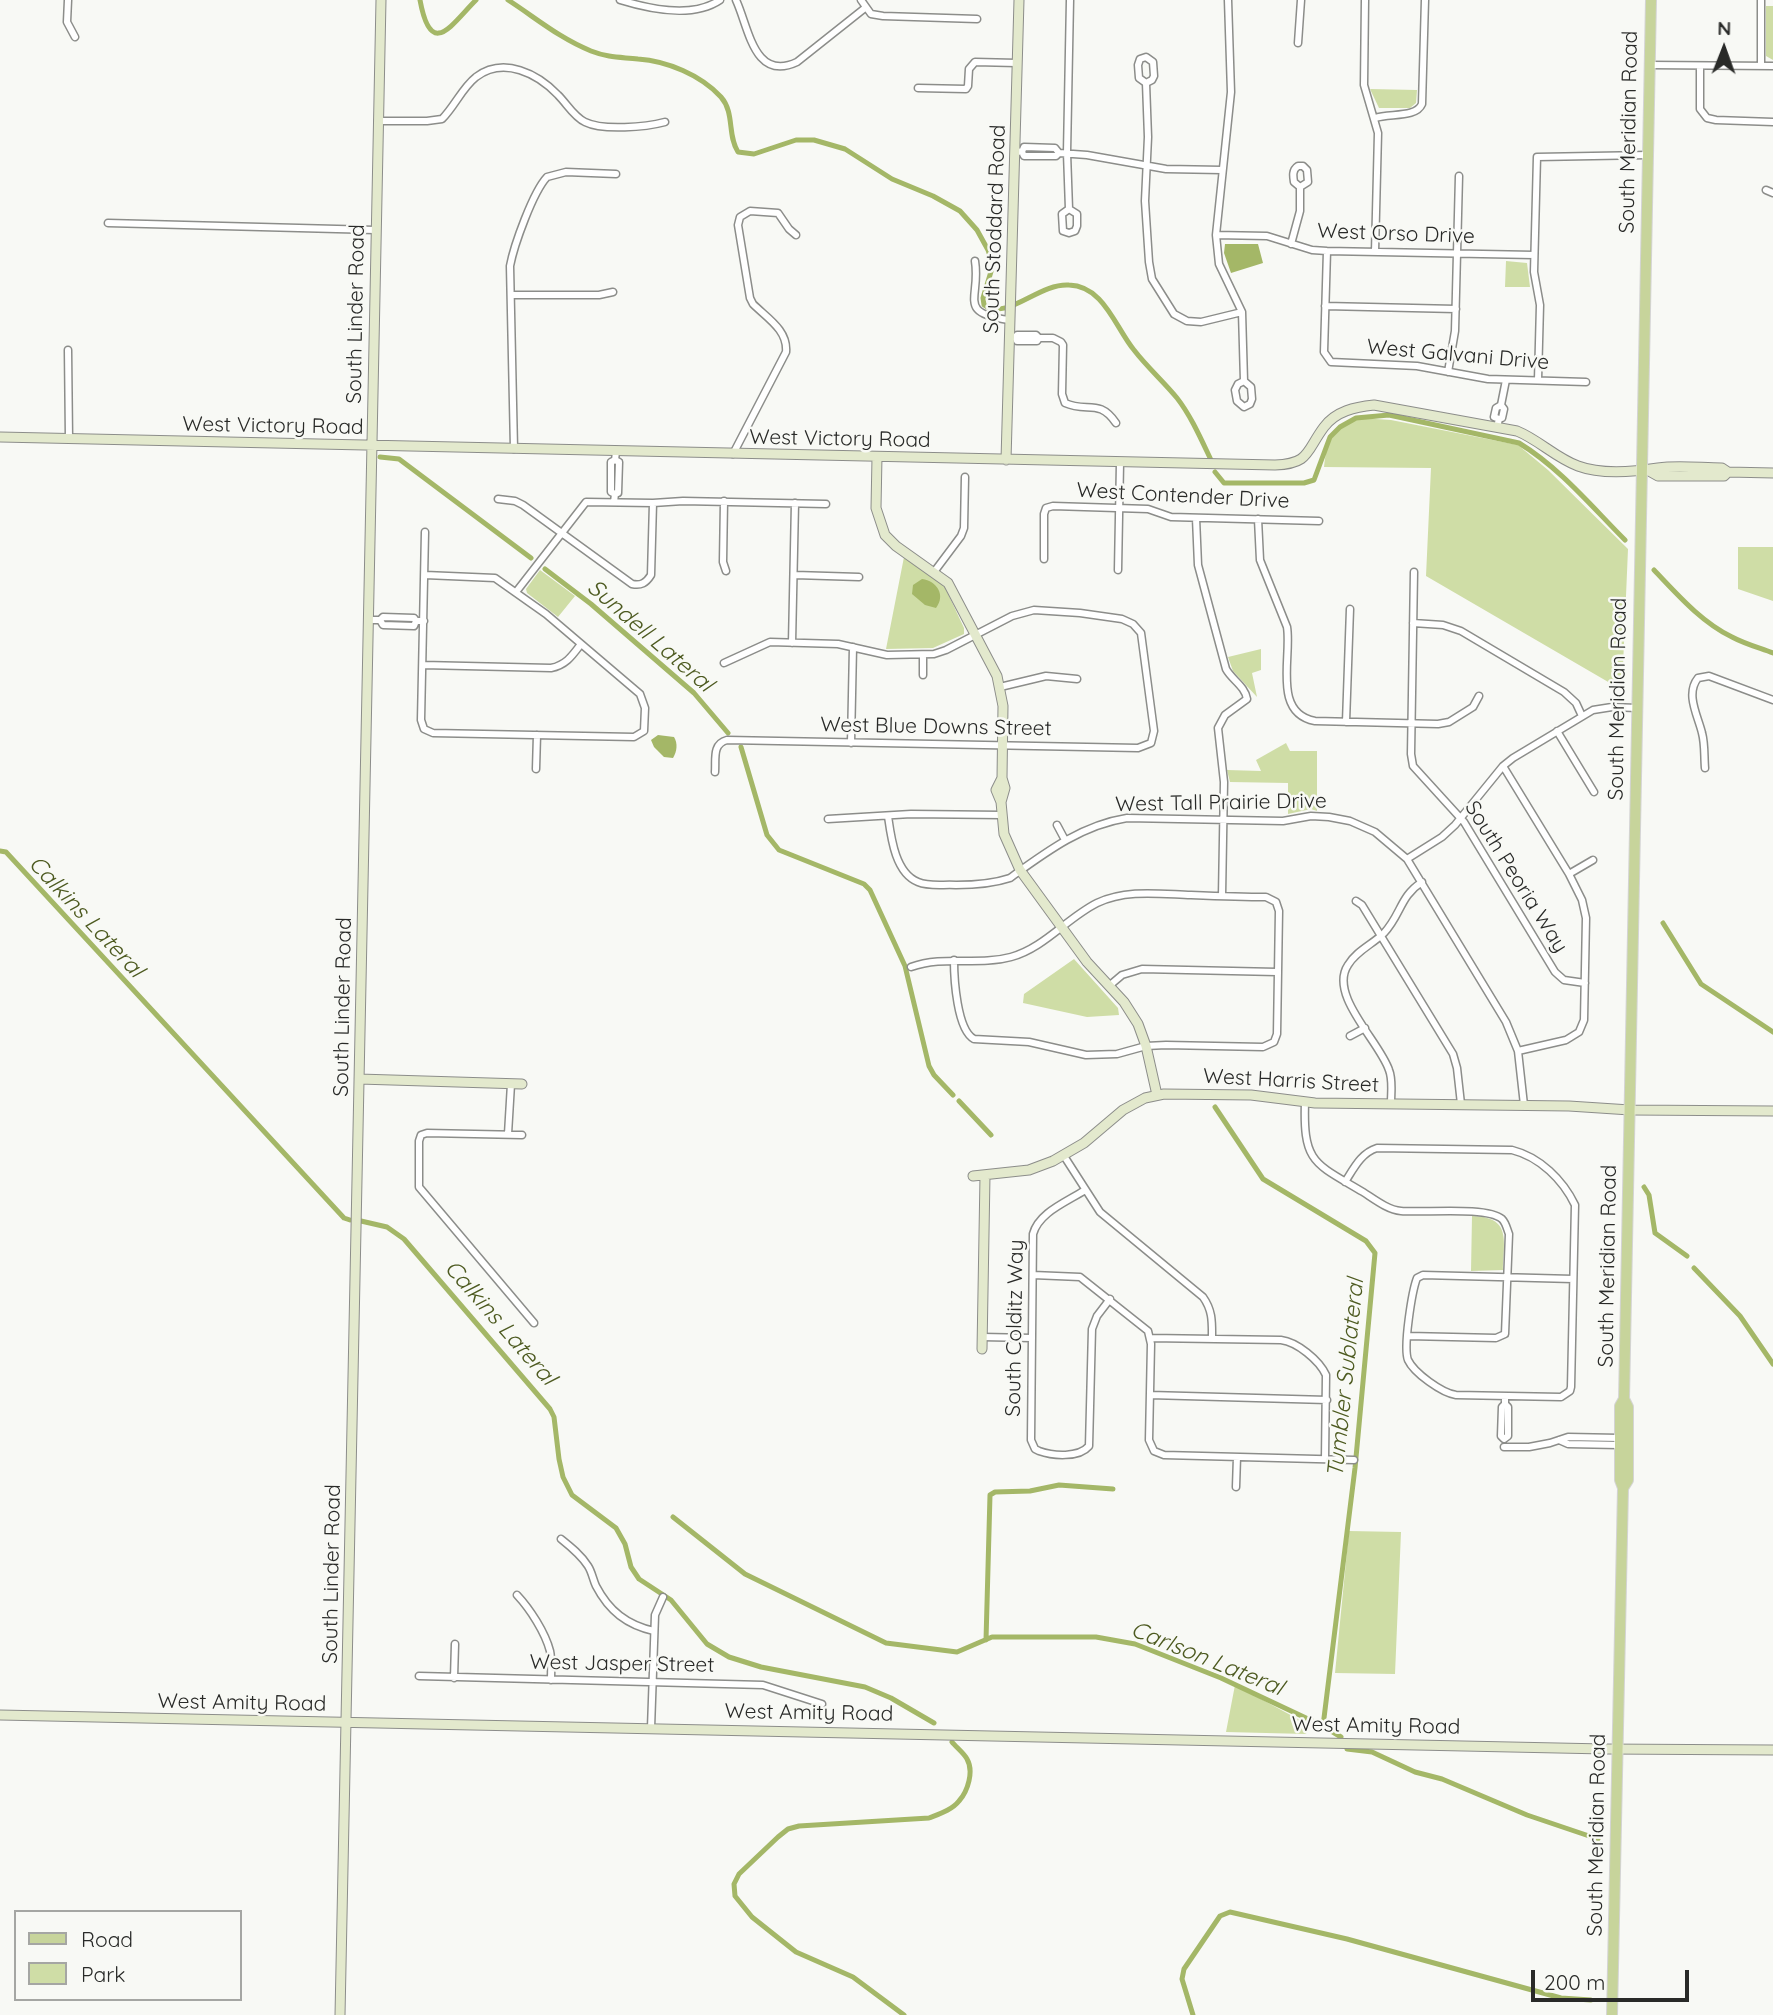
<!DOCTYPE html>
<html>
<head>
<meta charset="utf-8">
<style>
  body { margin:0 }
  #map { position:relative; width:1773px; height:2015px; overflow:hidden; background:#f8f9f5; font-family:Quicksand,sans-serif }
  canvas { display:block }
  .legend { position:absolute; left:14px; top:1910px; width:228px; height:91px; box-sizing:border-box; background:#f8f9f5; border:2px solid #a5a6a3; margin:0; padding:9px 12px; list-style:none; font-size:21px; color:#292a28 }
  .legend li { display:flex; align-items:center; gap:14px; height:35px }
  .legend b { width:35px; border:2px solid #a5a6a3 }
  .north { position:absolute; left:1689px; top:14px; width:70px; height:70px; -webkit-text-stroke:5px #f8f9f5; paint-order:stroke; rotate:1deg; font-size:19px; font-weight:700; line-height:28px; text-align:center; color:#292a28 }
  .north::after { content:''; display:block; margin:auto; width:24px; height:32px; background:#292a28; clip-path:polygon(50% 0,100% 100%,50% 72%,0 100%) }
  .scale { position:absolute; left:1531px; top:1970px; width:158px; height:32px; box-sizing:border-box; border:4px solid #292a28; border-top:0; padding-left:9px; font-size:21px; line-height:24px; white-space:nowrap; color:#292a28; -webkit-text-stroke:5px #f8f9f5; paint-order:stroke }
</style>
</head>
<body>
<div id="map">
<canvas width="1773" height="2015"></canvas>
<ul class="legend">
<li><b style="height:9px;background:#c7d49b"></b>Road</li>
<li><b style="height:19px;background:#cfdda6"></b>Park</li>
</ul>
<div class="north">N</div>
<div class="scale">200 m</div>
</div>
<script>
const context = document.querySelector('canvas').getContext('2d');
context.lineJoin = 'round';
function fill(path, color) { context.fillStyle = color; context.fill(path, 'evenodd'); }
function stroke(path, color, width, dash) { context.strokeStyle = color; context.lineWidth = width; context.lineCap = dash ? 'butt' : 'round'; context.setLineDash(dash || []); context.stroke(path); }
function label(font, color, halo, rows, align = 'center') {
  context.font = font + ' Quicksand,sans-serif'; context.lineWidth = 5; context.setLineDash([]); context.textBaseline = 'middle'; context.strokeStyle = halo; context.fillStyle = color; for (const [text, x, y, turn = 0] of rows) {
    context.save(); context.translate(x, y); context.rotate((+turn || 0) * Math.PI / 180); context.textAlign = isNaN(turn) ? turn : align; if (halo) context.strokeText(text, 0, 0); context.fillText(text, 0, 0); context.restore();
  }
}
fill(new Path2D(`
  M1766,6H1773V60L1766,56Z
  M1370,89L1417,90L1416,103L1410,108H1379Z
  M1506,261L1527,263L1530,287H1505Z
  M1360,418L1391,420L1518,445L1548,470L1628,549L1622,690L1426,576L1431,468L1324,467C1328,434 1331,433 1360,418Z
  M1738,547H1773V601L1738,589Z
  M904,557L943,583L964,628V634L933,648L886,649Z
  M540,570L575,596L558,617L527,593L526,589Z
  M1261,649V670L1252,673L1257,697L1233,671L1228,657Z
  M1286,743L1290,751H1317V811L1311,809L1288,814V783L1230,782L1227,770L1261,771L1256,760Z
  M1074,959L1118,1008L1119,1015L1087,1017L1023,1003L1024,994Z
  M1472,1216C1511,1217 1504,1239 1503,1270L1471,1271Z
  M1349,1531L1401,1532L1395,1674L1335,1673Z
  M1235,1685L1309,1725L1306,1734L1226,1732Z`), '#cfdda6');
fill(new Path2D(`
  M1225,244H1258L1263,263L1231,273L1224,253Z
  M922,579C937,581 946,595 936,608L925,605L912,594L913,585Z
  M658,735L674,737C678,743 677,752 673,758L664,757L654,747L651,740Z`), '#a4b767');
stroke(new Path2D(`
  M420,0C431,60 451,25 476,0
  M508,0C536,18 559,38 591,51C609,58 620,57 638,59C667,61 701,75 721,97C735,113 727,135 738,152L754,154L796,140H814L845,149L892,179L933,196L960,211L977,230L988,250L993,265L983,298L984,305C1008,321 1038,283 1069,285C1104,286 1115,327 1134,350C1147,367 1164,382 1177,398C1191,416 1201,439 1211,460
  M380,457L399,459L531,558
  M1215,472L1224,483H1304L1314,480L1330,437L1340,427L1356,418L1389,415L1519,443C1560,468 1592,507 1625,540
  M545,569L591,604L694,693L728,733
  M1654,570C1677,594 1701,622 1732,637C1745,644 1760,648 1773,653
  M741,747L767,835L779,850L864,884L870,890L905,966L929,1066L934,1075L953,1095
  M0,851L6,852L344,1218L350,1220
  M1663,923L1701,984L1773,1032
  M959,1101L991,1135
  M1215,1107L1263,1179L1366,1241L1375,1253L1355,1468L1323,1726
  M1644,1187L1649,1195L1655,1233L1687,1256
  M361,1221L387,1227L404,1239L550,1409L554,1417L559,1459L563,1477L572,1495L616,1528L625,1544L631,1567L639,1579L671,1600L707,1644L729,1657L761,1667L865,1687L891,1698L934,1723
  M1694,1268L1740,1316L1773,1364
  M673,1517L745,1574L886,1643L957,1652L992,1637H1096L1135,1644L1221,1678L1323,1726L1341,1737
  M986,1640L990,1495L995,1492L1030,1491L1059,1485L1113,1489
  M1347,1749L1372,1752L1415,1772L1442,1779L1527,1815L1598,1839
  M904,2015L853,1977L796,1952L752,1917L735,1896L734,1884L739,1874L778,1837L788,1829L799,1826L929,1818C939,1814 952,1810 959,1801C968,1791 974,1771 967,1759C964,1753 956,1747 952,1742
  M1193,2015L1182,1979L1184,1969L1220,1916L1230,1912L1347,1939L1561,1998L1591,2000`), '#a4b767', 5);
const street = new Path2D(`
  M68,0L67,22L75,37
  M620,0C649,9 692,19 720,0
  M736,0C749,28 754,82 797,62L865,8
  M861,0L871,14L883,16L977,19
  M1228,0L1231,92L1216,235L1219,264L1242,312L1244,381
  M1365,0L1364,85L1378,133L1375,252
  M1761,0V66
  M1298,43L1301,0
  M1146,57L1153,62L1154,76L1152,80L1146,83L1139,78L1138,65L1140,59Z
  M1650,65L1773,66
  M1700,66V109L1707,118L1716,120L1773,122
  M1146,83L1148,137L1145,201L1149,262L1152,279L1174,314L1187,321L1201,322L1242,312
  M918,88L966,89L968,86L969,69L975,62L1017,63
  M1375,118C1390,113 1416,118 1422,104L1425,0
  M378,121H427L442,119C455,106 462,88 476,77C504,56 538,74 558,95C567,104 574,117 585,122C603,131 646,127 665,122
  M1015,151L1022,152L1024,156H1056L1059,153L1055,148L1024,147L1022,152
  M1059,153L1087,155L1166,169L1222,170
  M1298,166H1303L1307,170L1308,182L1300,187L1294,182C1293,176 1292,170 1298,166Z
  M1766,190L1773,193
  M1069,209L1067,153L1070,0
  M1069,209L1077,214V226L1075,231L1069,233L1063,231L1062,214Z
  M108,223L375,230
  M1216,235L1267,236L1312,250L1327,251L1534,255
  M1291,244L1300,211V187
  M1327,251L1324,352L1331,362L1417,366L1488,379L1586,382
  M975,261C981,298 956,313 1009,320
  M511,295H599L613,292
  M1325,306L1456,309
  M1009,337H1016L1017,335H1036L1039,338L1037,341H1017L1016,337
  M1039,338H1053L1061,342L1063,345L1062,394L1065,403C1087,413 1099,398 1116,423
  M68,350L69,439
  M1448,372L1455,331L1459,176
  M1538,380L1540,305L1534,272L1537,157L1648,155
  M1244,381L1251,387L1252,399L1250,404L1244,407L1237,401L1235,390L1238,384Z
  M1501,405L1506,380
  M1497,427L1499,419L1502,418L1504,409L1501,405L1496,408L1494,417L1499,419
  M514,449L510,266C514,245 533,192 547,177L566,172L616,174
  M733,454L786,352C788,330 767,318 753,304L750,298L738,225L740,217L750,211L778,213L789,229L796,235
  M615,494L611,492V462L615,460
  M498,499L515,501L523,505L632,584C641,586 646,583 651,575L653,503
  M724,501L723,562L726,571
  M614,502L615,494L618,493L619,462L615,460L616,452
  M1196,518L1198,565L1226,669C1232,680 1245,686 1247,699L1225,715L1218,728L1224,782L1222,896
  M1258,519L1260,560L1287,627C1292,657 1272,713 1315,721L1438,724L1449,722L1473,707L1479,696
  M1044,559V514L1046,508L1053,506L1148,509L1171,517L1319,521
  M1118,570L1120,463
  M934,572L961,536L964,528L965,477
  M1414,572L1411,754L1413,766L1464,822L1555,972L1564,980L1585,983
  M425,575L495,578L546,614L640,694L645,708L644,731L634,737L433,733L424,729L421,720L425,532
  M795,575L859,577
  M516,592L586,502L653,503L683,501L826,504
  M368,620H380L383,617L414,618L416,621H424
  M380,620L383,625L414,626L416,621
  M1413,623L1443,625L1461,631L1564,692L1576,703L1582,716
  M792,643L795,503
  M923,655V675
  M423,665L551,668C566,665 572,656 581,644
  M1000,687L1046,676L1077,679
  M1346,722L1350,609
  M1557,731L1594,792
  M851,743L853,647
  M1503,766L1569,874L1582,900L1586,918L1584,1020L1579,1032L1566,1040L1518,1051
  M1705,768C1704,756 1705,744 1702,733C1698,716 1685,694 1698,678L1709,676L1773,700
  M536,769L537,735
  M715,772C716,759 712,744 727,740L1138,748L1151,743L1154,731L1141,633L1133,624L1122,619L1080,613L1034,610L1012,616L946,650L934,654L887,655L838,644L770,642L724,663
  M888,816C891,837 895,873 918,882C930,887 944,884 956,885C975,885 992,884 1010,878C1046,852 1082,825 1127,818L1283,821L1311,816L1329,817L1350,821L1375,832L1407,859L1506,1022L1518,1051L1524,1105
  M828,819L911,814L1002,815
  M1057,825L1065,840
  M1407,859L1442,837L1455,825L1503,766L1513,758L1593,710L1612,707L1637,708
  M1569,874L1593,860
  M1356,901L1362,905L1453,1054L1457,1068L1461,1104
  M911,967C944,955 978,966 1011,957C1044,948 1067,918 1097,903C1126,889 1160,894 1191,895C1216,896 1241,897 1266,897L1276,902L1279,911L1277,1034L1274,1042L1263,1047L1166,1045L1146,1046L1117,1054L1086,1055L1029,1042L974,1039C957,1030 954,979 954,960
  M1109,986L1122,975L1142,969L1277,972
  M1350,1036L1365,1028
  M1305,1102C1303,1163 1314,1163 1363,1192C1374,1199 1388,1210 1401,1211C1423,1213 1487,1206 1502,1219C1506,1223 1507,1229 1509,1234L1505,1334L1496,1338L1408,1336
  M1391,1103C1391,1092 1393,1080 1389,1070C1380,1042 1328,995 1348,965C1356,951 1373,944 1384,933C1401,915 1400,896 1422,882
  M508,1134L511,1084
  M522,1135L427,1133L421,1135L419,1141V1187L534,1323
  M1064,1156L1100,1212L1203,1297C1213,1311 1212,1323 1212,1339
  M1345,1182C1354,1168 1361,1153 1377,1148L1512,1150C1540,1157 1563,1180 1575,1205L1571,1387L1570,1391L1561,1397L1456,1395C1442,1393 1414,1373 1408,1360C1403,1347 1412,1291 1417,1278L1423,1275L1573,1279
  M1085,1190C1067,1202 1039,1212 1033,1234L1031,1440L1035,1449L1039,1451C1053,1456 1079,1458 1089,1446L1092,1329L1097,1316L1110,1299
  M1033,1275L1080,1277L1148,1331L1151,1344L1149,1440L1154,1451L1164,1455L1354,1460
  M982,1337L1032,1338
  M1150,1338L1281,1340C1297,1342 1319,1360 1326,1375L1325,1459
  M1150,1395L1327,1400
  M1505,1404L1508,1407V1436L1504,1439L1501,1436L1502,1407L1505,1404V1396
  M1559,1440L1568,1444L1619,1445
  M1504,1447H1529L1550,1443L1568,1437L1619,1438
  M1236,1487L1237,1457
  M561,1539C571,1547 581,1555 588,1566C592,1572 593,1580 596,1586C609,1611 627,1625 654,1631
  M517,1595C530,1609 545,1632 550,1651C552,1660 551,1670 551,1680
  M419,1676L763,1685L822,1704
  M454,1678L455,1644
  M651,1728L655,1615L663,1597`);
const secondary = new Path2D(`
  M0,437L1275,465C1310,464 1306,451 1324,427C1336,411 1355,407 1374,405L1517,431C1539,440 1556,458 1578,466C1602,475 1633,472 1658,468C1678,465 1702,468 1722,468L1728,472L1773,473
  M877,457L876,508L885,535L896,546L948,583L997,676L1003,706L1002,778L1005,788L1001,802
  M1006,460L1019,0
  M1649,471L1658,476H1724L1728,472
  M1002,778L996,790L1001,802L1004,834L1020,870L1087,962L1124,1002L1138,1024L1146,1046L1157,1095
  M359,1079L522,1084
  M973,1176L1029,1170L1053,1161L1084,1143L1123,1110L1145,1098L1164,1094L1251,1095L1315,1103L1569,1106L1630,1110L1773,1111
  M982,1349L985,1176
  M0,1715L1605,1749L1773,1750
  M340,2015L381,0`);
const primary = new Path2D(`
  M1623,1488L1628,1480V1407L1624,1399L1651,0
  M1612,2015L1623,1488L1620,1480V1406L1624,1399`);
stroke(street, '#8c8d8a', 9);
stroke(secondary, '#8c8d8a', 11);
stroke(primary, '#d4d4d4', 12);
stroke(street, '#fff', 6);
stroke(secondary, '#e3e9cd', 9);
stroke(primary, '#c7d49b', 10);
label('21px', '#292a28', '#f8f9f5', [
  ["South Meridian Road",1629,132,-89],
  ["South Stoddard Road",995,229,-88],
  ["West Orso Drive",1396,234,2],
  ["South Linder Road",356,314,-89],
  ["West Galvani Drive",1458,355,5],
  ["West Victory Road",273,426,1],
  ["West Victory Road",840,439,1],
  ["West Contender Drive",1183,496,3],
  ["South Meridian Road",1618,699,-89],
  ["West Blue Downs Street",936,727,1],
  ["West Tall Prairie Drive",1221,803,-1],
  ["South Peoria Way",1516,877,58],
  ["South Linder Road",343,1007,-89],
  ["West Harris Street",1291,1081,3],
  ["South Meridian Road",1608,1266,-89],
  ["South Colditz Way",1015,1328,-89],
  ["South Linder Road",332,1574,-89],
  ["West Jasper Street",622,1664,1],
  ["West Amity Road",242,1703,1],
  ["West Amity Road",809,1713,1],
  ["West Amity Road",1376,1726,1],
  ["South Meridian Road",1597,1835,-89]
]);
label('italic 23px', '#4d5a20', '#f8f9f5', [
  ["Sundell Lateral",650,636,41],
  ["Calkins Lateral",86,917,47],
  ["Calkins Lateral",500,1323,49],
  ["Tumbler Sublateral",1346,1378,-84],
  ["Carlson Lateral",1207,1659,22]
]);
</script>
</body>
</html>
